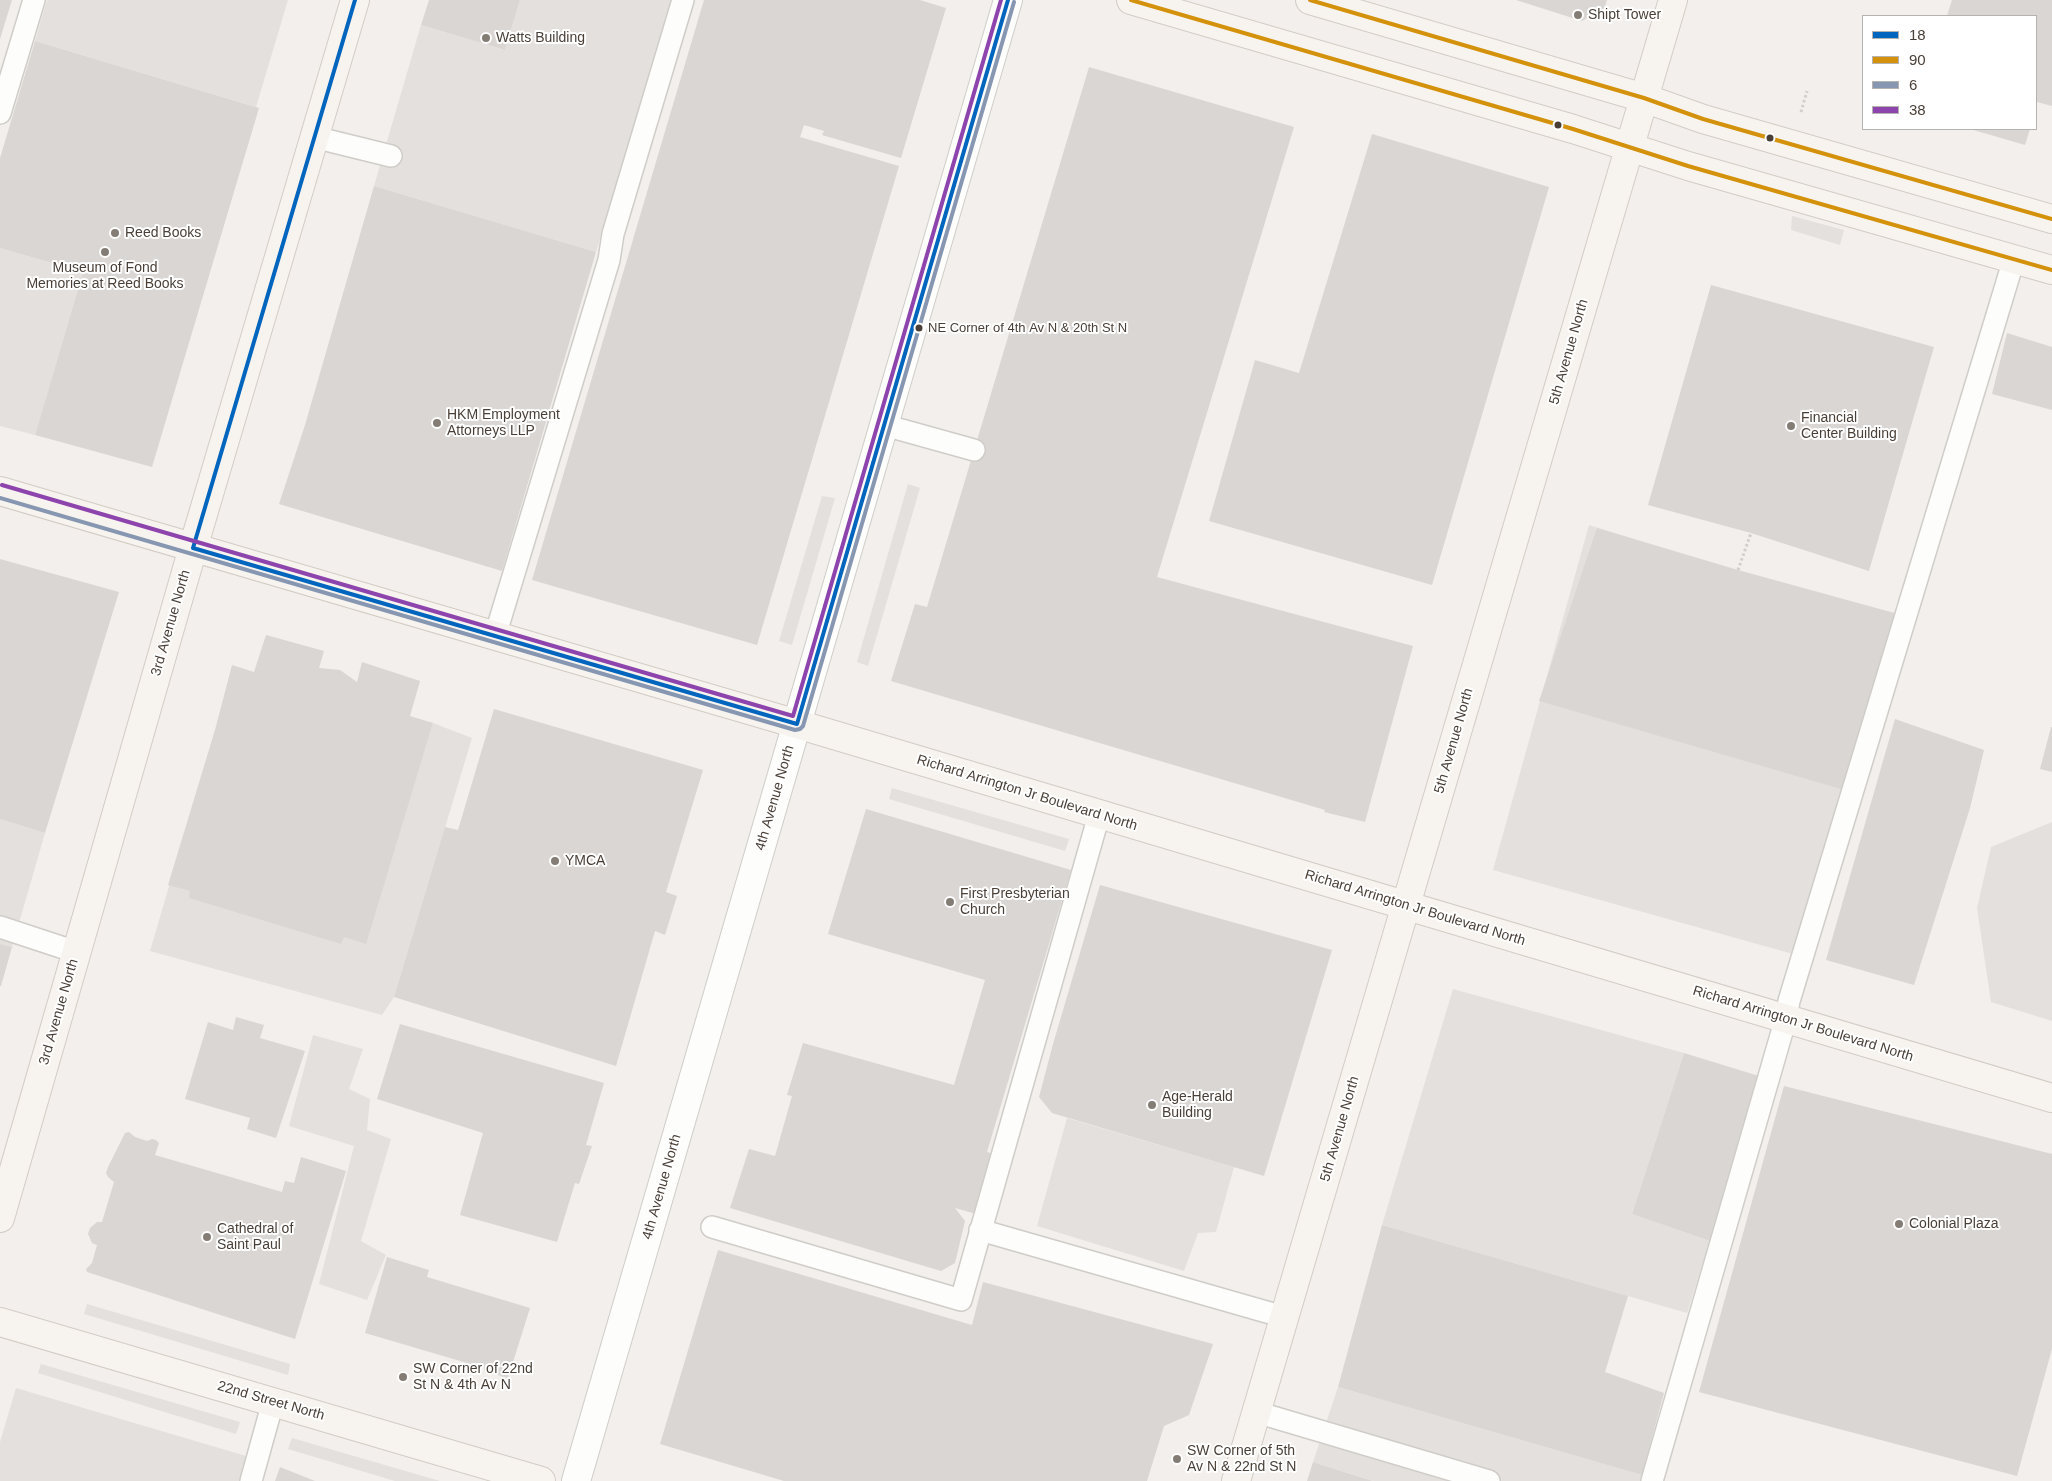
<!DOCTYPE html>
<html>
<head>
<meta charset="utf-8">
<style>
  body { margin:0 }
  #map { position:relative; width:2052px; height:1481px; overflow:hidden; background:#f2efec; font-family:Helvetica,sans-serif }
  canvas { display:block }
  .legend { position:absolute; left:1862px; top:15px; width:175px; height:115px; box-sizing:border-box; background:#fff; border:1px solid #b6b2af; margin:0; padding:6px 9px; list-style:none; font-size:15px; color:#493f37 }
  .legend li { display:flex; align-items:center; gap:10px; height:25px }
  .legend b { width:25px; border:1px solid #b6b2af }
</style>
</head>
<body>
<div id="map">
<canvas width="2052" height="1481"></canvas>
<ul class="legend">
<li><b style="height:6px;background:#0065bd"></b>18</li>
<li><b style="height:6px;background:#d4910b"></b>90</li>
<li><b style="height:6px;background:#8797b1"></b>6</li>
<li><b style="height:6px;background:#8e44ad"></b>38</li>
</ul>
</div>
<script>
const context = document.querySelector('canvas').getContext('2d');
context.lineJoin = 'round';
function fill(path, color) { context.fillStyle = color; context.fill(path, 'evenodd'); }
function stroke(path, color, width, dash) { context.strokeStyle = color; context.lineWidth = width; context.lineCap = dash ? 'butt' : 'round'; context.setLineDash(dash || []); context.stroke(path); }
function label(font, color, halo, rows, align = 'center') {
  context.font = font + ' Helvetica,sans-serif'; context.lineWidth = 4; context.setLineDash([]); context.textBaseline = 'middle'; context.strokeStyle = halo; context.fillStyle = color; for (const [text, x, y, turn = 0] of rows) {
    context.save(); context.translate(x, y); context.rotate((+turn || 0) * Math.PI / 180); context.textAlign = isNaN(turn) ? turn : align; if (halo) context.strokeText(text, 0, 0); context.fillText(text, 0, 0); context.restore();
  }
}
fill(new Path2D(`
  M47,0H288L256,107L35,41Z
  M520,0H671L596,252L374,186L421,25L505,50Z
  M1792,216L1844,230L1840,245L1791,230Z
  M0,248L83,272L35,435L0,426Z
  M908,484L920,488L868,666L857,662Z
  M822,496L835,498L792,645L779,641Z
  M1589,525L1892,620L1793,954L1493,870Z
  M433,723L472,738L394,997L382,1015L150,951L215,730L413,788Z
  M892,788L1069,839L1065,851L889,799Z
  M0,819L45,833L12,947L0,944Z
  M2052,822V1021L1991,1002L1977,908L1991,847Z
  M1453,989L1684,1053L1632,1214L1710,1241L1687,1313L1382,1225Z
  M313,1035L363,1049L349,1089L370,1099L367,1130L391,1139L361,1241L386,1255L367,1300L319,1284L354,1146L289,1126Z
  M1067,1118L1234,1167L1216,1232L1198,1233L1184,1271L1037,1226Z
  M87,1304L290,1364L288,1375L84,1314Z
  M41,1364L240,1422L236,1434L38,1373Z
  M1338,1387L1642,1475L1640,1481H1374L1313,1462Z
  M16,1388L246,1456L239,1481H0V1442Z
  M292,1438L440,1481H395L288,1449Z`), '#e4e0dd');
fill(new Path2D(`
  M0,0H12L0,39Z
  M429,0H520L505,50L421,25Z
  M704,0H920L946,8L901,158L822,135L824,131L804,125L800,137L899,166L757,645L532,580Z
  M1516,0H1607L1604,9L1582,21Z
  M1952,0H2052V106L2037,102L2036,106V16H1947Z
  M35,41L259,108L152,467L35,435L83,272L0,248V158Z
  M1089,67L1294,127L1157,577L1413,646L1365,822L1324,812L1325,810L891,681L915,604L927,607Z
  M1970,129H2030L2025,145Z
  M1372,134L1549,187L1432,585L1209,521L1255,360L1299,373Z
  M374,186L596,252L502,571L279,504L305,425Z
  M1711,285L1934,347L1869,571L1751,533L1648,505Z
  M2007,333L2052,347V410L1992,394Z
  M1597,528L1738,570L1898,614L1841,789L1539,701Z
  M0,559L119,592L45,833L0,819Z
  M266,635L324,651L319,668L340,670L357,682L362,662L420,681L410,716L433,723L366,944L344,937L341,944L189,898L190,891L168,885L215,730L232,665L254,672Z
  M494,709L703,770L666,892L677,896L665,935L655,931L616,1066L394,997L445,827L458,830Z
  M1895,719L1984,750L1970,808L1914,985L1826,960Z
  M2051,727H2052V772L2040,769Z
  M866,809L1071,870L987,1152L993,1154L976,1214L955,1208L965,1221L955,1263L941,1271L730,1208L749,1149L775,1156L792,1096L787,1095L803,1043L954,1085L985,980L828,934Z
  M1100,885L1332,950L1264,1176L1052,1113L1039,1097L1053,1044Z
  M0,944L12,947L1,986H0Z
  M236,1017L264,1025L260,1038L305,1051L276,1138L247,1129L250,1118L185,1099L208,1022L233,1030Z
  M400,1024L604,1083L586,1145L592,1146L579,1184L575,1183L557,1242L460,1215L483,1133L377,1099Z
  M1684,1053L1759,1076L1710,1241L1632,1214Z
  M1784,1086L2052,1154V1349L2017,1476L1699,1392Z
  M129,1132L135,1137L147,1141L152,1139L156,1140L159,1143L155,1155L282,1192L285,1181L294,1183L301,1157L346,1171L295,1339L87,1272L86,1269L92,1263L97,1245L92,1243L88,1234L90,1228L97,1222H102L114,1182L108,1177L106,1173L108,1167L125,1133Z
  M1382,1225L1628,1296L1605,1372L1664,1393L1642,1475L1338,1387Z
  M718,1250L972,1325L983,1282L1213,1344L1189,1415L1164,1426L1147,1481H784L660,1444Z
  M387,1257L429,1270L427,1277L530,1308L508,1378L484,1371V1368L365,1333Z
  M1313,1462L1373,1481H1307Z
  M280,1467L315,1481H275Z`), '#dad6d3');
const service = new Path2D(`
  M0,113L34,0
  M314,137L391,156
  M884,425L974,450
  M495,636L609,260L613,234L683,0
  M0,927L76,952
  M712,1227L961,1300L1099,815
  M980,1230L1284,1317
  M1256,1412L1489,1481
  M251,1481L273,1402
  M1652,1481L1786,1018L1789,1001L2014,259`);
const tertiary = new Path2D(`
  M576,1481L1008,0`);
const secondary = new Path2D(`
  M1131,0L1573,129L1688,166L2052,270
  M1310,0L1644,98L1703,119L2052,219
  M0,491L797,724L2052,1098
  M0,1218L193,548L355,0
  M0,1322L541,1481
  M1236,1481L1673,0`);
stroke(service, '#d0cdc9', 24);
stroke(tertiary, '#d0cdc9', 30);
stroke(secondary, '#d3ccc4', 30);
stroke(new Path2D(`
  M1801,112L1807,91
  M1738,570L1751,533`), '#d2cfca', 3, [2.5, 2.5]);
stroke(service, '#fdfdfc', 21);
stroke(tertiary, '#fdfdfc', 28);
stroke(secondary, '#f7f4ef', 28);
stroke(new Path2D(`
  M355,0L193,548L797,724L1008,0`), '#0065bd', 4);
stroke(new Path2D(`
  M1131,0L1573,129L1688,166L2052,270
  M1310,0L1644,98L1703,119L2052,219`), '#d4910b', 4);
stroke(new Path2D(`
  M0,498L795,730L800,729L803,726L1014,2`), '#8797b1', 4);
stroke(new Path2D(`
  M2,485L793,716L1001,0`), '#8e44ad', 4);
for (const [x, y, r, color] of [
  [1578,15,5,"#847d76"],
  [486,38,5,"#847d76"],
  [1558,125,4.5,"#493f37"],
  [1770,138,4.5,"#493f37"],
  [115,233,5,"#847d76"],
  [105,252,5,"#847d76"],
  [919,328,4.5,"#493f37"],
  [437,423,5,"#847d76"],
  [1791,426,5,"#847d76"],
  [555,861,5,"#847d76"],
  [950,902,5,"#847d76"],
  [1152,1105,5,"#847d76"],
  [1899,1224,5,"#847d76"],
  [207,1237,5,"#847d76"],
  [403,1377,5,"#847d76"],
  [1177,1459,5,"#847d76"]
]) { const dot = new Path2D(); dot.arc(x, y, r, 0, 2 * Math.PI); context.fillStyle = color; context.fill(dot); stroke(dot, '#fff', 2); }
label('13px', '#493f37', '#fff', [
  ["NE Corner of 4th Av N & 20th St N",928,328]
], 'left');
label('14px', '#493f37', '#fff', [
  ["Shipt Tower",1588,15],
  ["Watts Building",496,38],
  ["Reed Books",125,233],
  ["Museum of Fond",105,268,"center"],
  ["Memories at Reed Books",105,284,"center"],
  ["HKM Employment",447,415],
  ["Attorneys LLP",447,431],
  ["Financial",1801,418],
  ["Center Building",1801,434],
  ["YMCA",565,861],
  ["First Presbyterian",960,894],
  ["Church",960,910],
  ["Age-Herald",1162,1097],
  ["Building",1162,1113],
  ["Colonial Plaza",1909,1224],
  ["Cathedral of",217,1229],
  ["Saint Paul",217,1245],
  ["SW Corner of 22nd",413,1369],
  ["St N & 4th Av N",413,1385],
  ["SW Corner of 5th",1187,1451],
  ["Av N & 22nd St N",1187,1467]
], 'left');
label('14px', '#493f37', '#fff', [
  ["5th Avenue North",1569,352,-74],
  ["3rd Avenue North",171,623,-74],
  ["5th Avenue North",1454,741,-74],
  ["Richard Arrington Jr Boulevard North",1027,793,17],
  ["4th Avenue North",775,798,-74],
  ["Richard Arrington Jr Boulevard North",1415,908,17],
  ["3rd Avenue North",59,1012,-74],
  ["Richard Arrington Jr Boulevard North",1803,1024,17],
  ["5th Avenue North",1340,1129,-74],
  ["4th Avenue North",662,1187,-74],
  ["22nd Street North",271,1401,16]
]);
</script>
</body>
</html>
